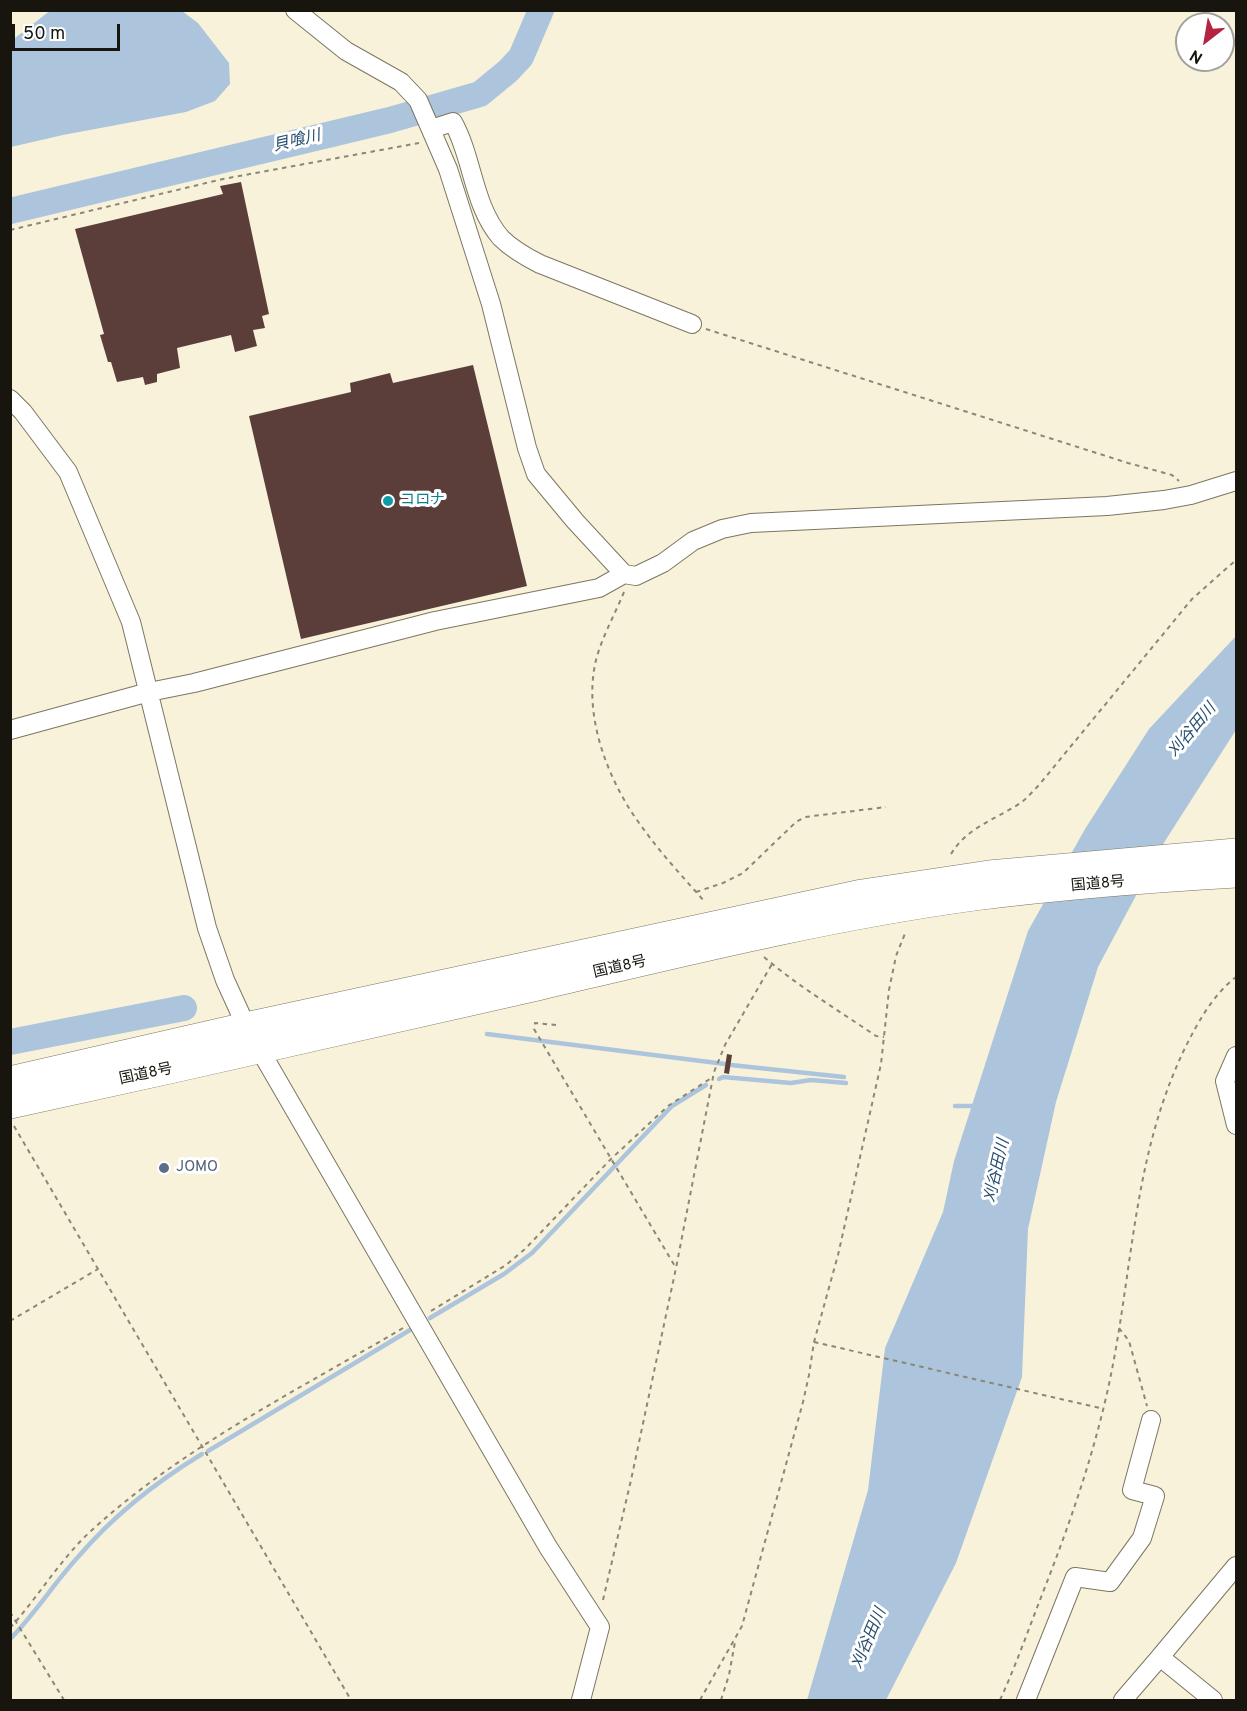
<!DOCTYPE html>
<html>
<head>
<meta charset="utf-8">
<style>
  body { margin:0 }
  #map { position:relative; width:1247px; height:1711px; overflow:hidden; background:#f8f2db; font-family:Overpass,sans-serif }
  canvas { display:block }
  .frame { position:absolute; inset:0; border:12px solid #17150d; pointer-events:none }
  .north { position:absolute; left:1175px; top:12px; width:60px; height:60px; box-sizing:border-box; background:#fff; border:2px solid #a2a19e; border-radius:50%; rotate:211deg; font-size:16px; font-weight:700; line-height:24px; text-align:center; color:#17150d }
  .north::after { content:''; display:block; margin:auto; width:21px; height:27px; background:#b52340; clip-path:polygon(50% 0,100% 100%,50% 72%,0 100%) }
  .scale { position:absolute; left:12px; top:24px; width:108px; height:27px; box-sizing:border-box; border:3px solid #17150d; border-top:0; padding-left:8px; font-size:18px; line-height:21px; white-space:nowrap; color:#17150d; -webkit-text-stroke:4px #fff; paint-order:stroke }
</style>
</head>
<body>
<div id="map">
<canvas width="1247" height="1711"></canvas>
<div class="frame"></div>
<div class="north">N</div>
<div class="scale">50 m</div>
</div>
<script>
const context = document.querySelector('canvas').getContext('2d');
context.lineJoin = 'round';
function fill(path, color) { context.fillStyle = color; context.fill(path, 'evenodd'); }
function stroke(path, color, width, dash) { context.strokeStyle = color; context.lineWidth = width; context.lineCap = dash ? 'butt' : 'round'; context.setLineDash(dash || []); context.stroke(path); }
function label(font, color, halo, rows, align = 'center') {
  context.font = font + ' Overpass,"Noto Sans JP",sans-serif'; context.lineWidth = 6; context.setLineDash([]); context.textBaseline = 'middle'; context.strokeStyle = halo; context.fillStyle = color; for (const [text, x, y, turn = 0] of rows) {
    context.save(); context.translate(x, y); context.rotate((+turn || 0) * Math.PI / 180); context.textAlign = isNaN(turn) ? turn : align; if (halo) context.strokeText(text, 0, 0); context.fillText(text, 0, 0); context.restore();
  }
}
fill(new Path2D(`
  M51,10L182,11L198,23L229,63L230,84L215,101L186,112L63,135L11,147V41Z
  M1236,636V730L1165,841L1098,967L1056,1102L1028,1229L1022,1377L956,1563L886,1700H807L868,1490L885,1348L943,1212L954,1161L1028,931L1085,829L1149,729Z`), '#acc5dc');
stroke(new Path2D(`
  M487,1034L725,1064
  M731,1065L844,1077
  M719,1079L723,1077L791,1083L811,1080L846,1083
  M955,1106H977
  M430,1318L504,1274L532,1253L672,1106L706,1085
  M208,1451L410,1330
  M10,1639C35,1614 54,1583 78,1557C113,1516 156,1482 202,1454`), '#acc5dc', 4.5);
stroke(new Path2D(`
  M10,211L390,120L480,94L508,71L521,57L541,10
  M10,1042L184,1008`), '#acc5dc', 26);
fill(new Path2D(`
  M241,182L269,314L262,316L265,328L253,330L257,346L235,352L231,335L177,348L180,368L157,374V382L145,385L143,377L117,382L111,362H108L100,335L104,334L75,229L223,194L220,186Z
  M473,365L527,586L301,639L249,416L351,392L350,383L390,373L393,383Z
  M727,1054L732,1055L729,1074L724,1073Z`), '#5b3e39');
const minor = new Path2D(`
  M295,10L346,51L401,82L418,100L448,169L491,304L527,448L536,474L575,521L624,574
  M431,129L453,122C473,158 473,206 501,238C512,249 526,257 540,264L692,324
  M10,399L23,412L68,472L131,622L207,928L225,980L246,1026L548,1547L600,1627L581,1700
  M10,730L149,692L194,683L435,621L599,588L624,574L636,576L663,563L693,541L722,529L751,523L1107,506L1164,500L1191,495L1236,481
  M1236,1056L1225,1081L1236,1125
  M1026,1700L1075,1577L1110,1582L1142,1538L1155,1496L1132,1490L1151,1420
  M1123,1700L1160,1657
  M1213,1700L1160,1657L1236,1566`);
const highway = new Path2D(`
  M10,1080L246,1026L862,893L989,874L1236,852
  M10,1105C186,1067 362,1027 537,987C682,953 827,917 974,897C1061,886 1149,879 1236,874`);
stroke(minor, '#7c7662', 20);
stroke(highway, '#7c7662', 28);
stroke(new Path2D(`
  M10,230L223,179L419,143
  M706,329L1128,463L1172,475L1179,481
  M624,592C615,614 602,637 596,660C582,718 610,786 645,831C663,856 684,878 704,901
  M951,854C967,827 997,819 1022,802C1028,797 1033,791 1039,785L1192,599L1236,560
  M696,892L723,883L743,873L796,822L805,817L886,807
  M764,957C799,987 838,1010 876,1036L884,1037
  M556,1025L535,1023L534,1029L676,1268
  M14,1126L351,1700
  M431,1311L506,1265L525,1249L611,1159L668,1106L713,1077
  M10,1321L98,1269
  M1119,1328L1129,1341L1147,1406
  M814,1342L1104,1409
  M603,1600L631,1480L676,1268L714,1072L725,1045L772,964
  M10,1612L64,1700
  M10,1628C39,1596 61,1558 92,1530C183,1447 298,1390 403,1328
  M700,1700L742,1626L803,1402L809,1375L814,1342L838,1255L881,1064L889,990L896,956L906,931
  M721,1700L729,1675L735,1642
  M1000,1700C1017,1663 1030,1625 1045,1587C1068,1528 1089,1468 1104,1406C1134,1283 1129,1162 1186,1046C1199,1020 1214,994 1236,977`), '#8b8777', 2, [4.5, 4.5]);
stroke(minor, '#fff', 18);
stroke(highway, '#fff', 27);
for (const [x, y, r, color] of [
  [388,501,6,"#0f9aa8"],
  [164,1168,6,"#5c6f8a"]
]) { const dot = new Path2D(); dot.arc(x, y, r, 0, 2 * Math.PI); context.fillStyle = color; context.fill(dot); stroke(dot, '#fff', 2); }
label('15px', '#0d838f', '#fff', [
  ["コロナ",400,501]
], 'left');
label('15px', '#17150d', '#fff', [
  ["国道8号",1098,885,-5],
  ["国道8号",620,968,-13],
  ["国道8号",146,1075,-12]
]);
label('15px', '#4e5e75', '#fff', [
  ["JOMO",176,1168]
], 'left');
label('italic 16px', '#274f70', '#fff', [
  ["貝喰川",297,142,-13],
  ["刈谷田川",1193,731,-50],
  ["刈谷田川",998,1171,-77],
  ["刈谷田川",870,1639,-67]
]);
</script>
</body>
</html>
